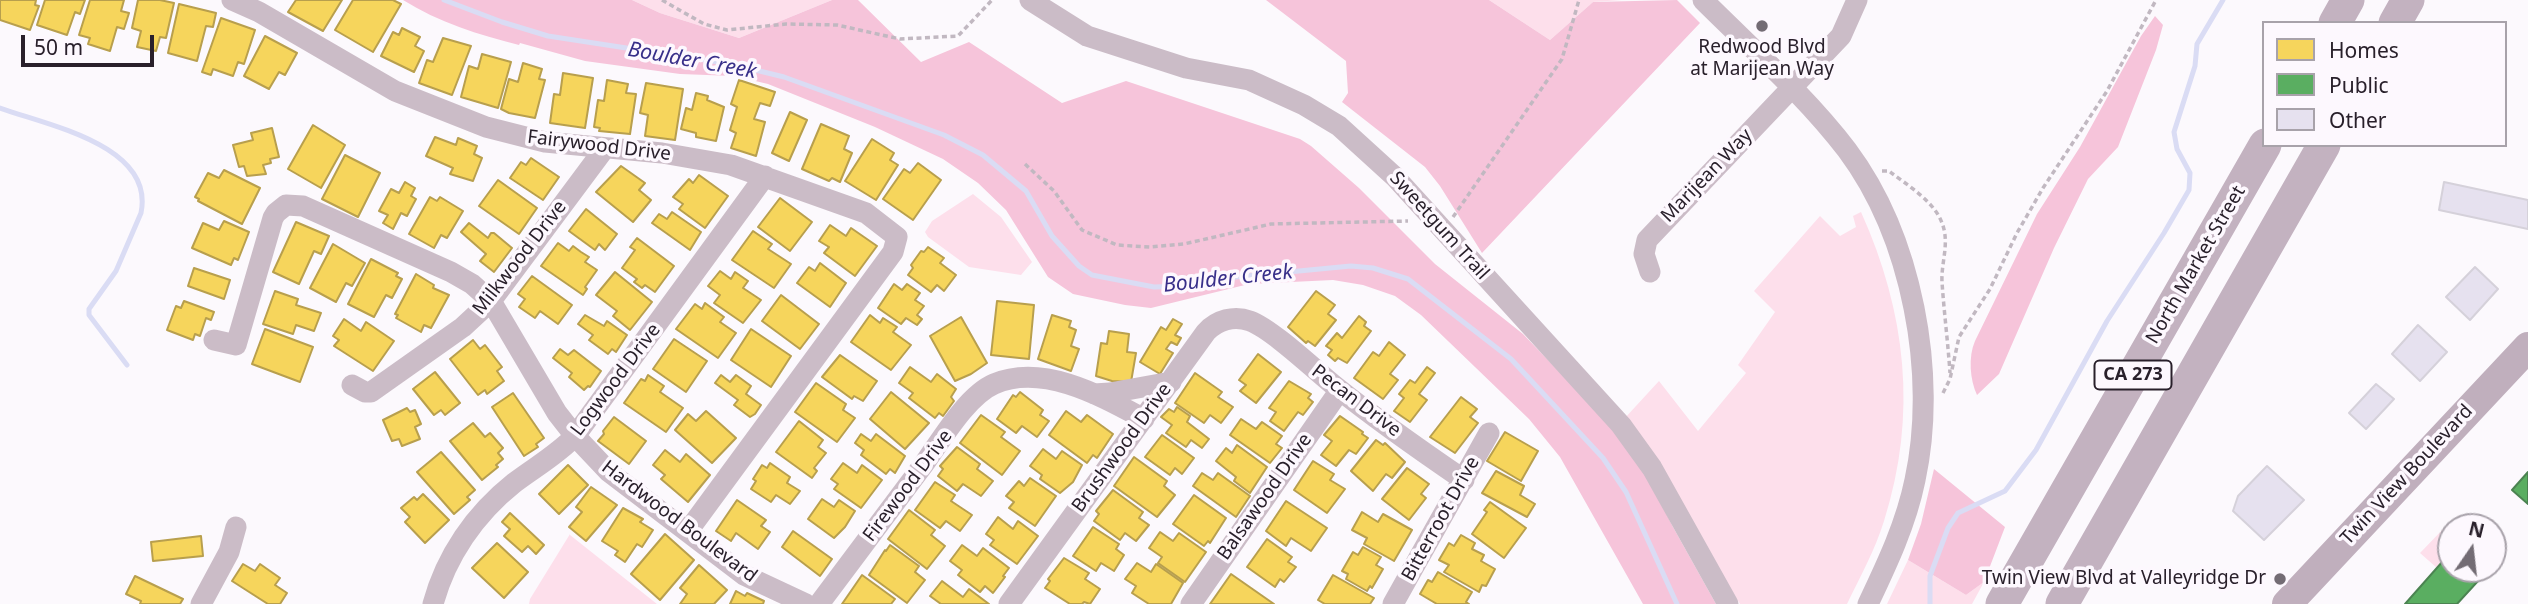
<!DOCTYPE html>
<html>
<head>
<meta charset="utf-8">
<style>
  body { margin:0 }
  #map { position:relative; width:2528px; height:604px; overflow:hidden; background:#fcf9fd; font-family:"Noto Sans",sans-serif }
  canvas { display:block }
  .legend { position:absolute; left:2262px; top:21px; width:245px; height:126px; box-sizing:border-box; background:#fdf8fe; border:2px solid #a8a2aa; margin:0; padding:9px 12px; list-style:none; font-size:21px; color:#29202b }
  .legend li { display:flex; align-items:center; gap:14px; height:35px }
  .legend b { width:35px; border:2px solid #a8a2aa }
  .north { position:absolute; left:2437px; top:513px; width:70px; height:70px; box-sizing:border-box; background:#fdf8fe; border:2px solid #a8a2aa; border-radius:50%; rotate:14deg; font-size:19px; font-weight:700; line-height:28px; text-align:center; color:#29202b }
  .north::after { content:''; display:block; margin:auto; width:24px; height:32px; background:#736c74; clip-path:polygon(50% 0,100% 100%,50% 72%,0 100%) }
  .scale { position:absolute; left:21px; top:35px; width:133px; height:32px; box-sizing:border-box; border:4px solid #29202b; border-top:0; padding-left:9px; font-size:21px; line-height:24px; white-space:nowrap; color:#29202b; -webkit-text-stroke:5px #fdf8fe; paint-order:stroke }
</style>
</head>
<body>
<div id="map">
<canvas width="2528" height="604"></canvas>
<ul class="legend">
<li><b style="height:19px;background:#f6d55c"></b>Homes</li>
<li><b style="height:19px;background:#5aae61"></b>Public</li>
<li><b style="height:19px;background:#e6e1ef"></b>Other</li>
</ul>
<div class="north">N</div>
<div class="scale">50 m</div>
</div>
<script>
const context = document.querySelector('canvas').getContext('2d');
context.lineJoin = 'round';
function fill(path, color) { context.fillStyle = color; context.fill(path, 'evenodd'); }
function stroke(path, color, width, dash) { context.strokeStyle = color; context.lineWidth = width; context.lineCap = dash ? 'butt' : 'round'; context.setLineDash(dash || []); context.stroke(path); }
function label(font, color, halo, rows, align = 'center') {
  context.font = font + ' "Noto Sans",sans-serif'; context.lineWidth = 7; context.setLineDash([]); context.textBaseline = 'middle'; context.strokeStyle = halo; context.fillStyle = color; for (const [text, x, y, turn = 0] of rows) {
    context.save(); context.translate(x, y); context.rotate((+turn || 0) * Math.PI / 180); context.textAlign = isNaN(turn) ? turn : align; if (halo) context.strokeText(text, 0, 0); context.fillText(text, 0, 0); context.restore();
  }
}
fill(new Path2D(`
  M632,0H832L739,38L660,13Z
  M1489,0H1622L1593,2L1550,40Z
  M973,194L1001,217L1032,262L1021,275L969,267L928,237L925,232L932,221Z
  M1861,212C1906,312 1918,414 1884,521C1875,550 1860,577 1847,604H1740L1624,419L1659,381L1698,431L1746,373L1738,365L1775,312L1754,291L1820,216L1840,236L1856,227L1853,216Z
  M2447,525L2451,528V552L2437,568L2420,553Z
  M570,534V535L657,604H529L530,599Z
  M1908,560L1966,595L1984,582L1972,604H1887Z`), '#fddfeb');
fill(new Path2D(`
  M403,0H632L660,13L739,38L832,0H858L921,62L969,42L1062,103L1126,81L1300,139L1311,146L1359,188L1435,264L1523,334L1617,432L1644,470L1673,527L1716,604H1643L1560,457L1529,419L1421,315L1395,296L1363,285L1333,280L1249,284L1151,308L1125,305L1073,294L1048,277L1006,210L978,183L943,159L875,127L768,84L734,76L680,74L585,61L520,43L519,45C479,35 438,22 403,0Z
  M1266,0H1489L1550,40L1593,2L1677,0L1700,23L1482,253L1440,186L1425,167L1342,102L1348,93L1346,61Z
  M2155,16L2163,25L2156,50L2118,147L2088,179L2054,248L1999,374L1977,395C1970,380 1968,357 1975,341L2037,214L2080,147L2141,36Z
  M1934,469L2005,527L1984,582L1966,595L1908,560L1921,524Z`), '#f6c4da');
const homes = new Path2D(`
  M0,0H36L35,5L39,6L30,30L0,20Z
  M45,0H85L80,14L75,12L67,35L37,25Z
  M90,0H124L121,11L129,13L124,29L117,27L110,51L88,44L90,38L79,35Z
  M138,0H160L174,3L166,38L160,37L156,51L137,47L141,31L132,28Z
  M296,0H342L323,31L288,12Z
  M353,0H393L401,4L373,52L335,30Z
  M179,4L216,13L213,27L206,26L197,61L168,53Z
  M221,18L255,30L244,64L238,62L233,76L213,69L211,75L202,72Z
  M402,28L420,37L415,46L424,51L414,72L381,56L393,32L399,35Z
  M265,36L297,53L285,75L279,72L269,89L244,76Z
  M443,38L471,46L452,95L419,83L427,60L433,62Z
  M482,54L511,62L498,108L461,97L469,66L478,69Z
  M523,63L542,69L539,79L545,80L535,118L509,113L501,109L509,79L518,82Z
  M563,73L593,78L585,128L550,123L554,94L560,95Z
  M607,80L628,84L626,93L636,94L630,134L599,131L600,128L594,127L598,100L604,101Z
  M739,80L775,92L770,106L760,103L754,119L765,122L756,156L731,148L736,133L730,130L737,107L731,104Z
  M646,83L683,89L675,140L645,136L648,115L640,113Z
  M696,93L708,96L707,100L724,107L716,141L696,137V133L681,129L686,108L692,110Z
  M790,112L807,120L789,161L772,153Z
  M821,124L849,136L844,149L852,153L840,182L832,178L829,181L802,169Z
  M313,125L345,145L321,188L288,169Z
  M272,128L279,157L270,159L271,163L263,165L266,174L247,176L244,166L239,167L233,145L253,140L251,133Z
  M435,137L456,145L458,138L477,146L474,154L482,158L473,181L450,174L453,168L426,156Z
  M872,139L894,153L890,160L898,165L876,200L845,181Z
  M345,155L380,173L358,217L322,199Z
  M531,158L559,177L543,200L510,178L521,162L526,165Z
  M918,163L941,180L913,220L883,199L904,169L910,173Z
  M621,166L645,183L639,190L651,200L633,222L596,192Z
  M224,170L260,188L242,224L198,201L199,199L195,197L208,173L219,178Z
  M699,175L728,196L705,228L679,209L683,204L673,197L689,179L693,183Z
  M498,180L537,208L519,234L479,206Z
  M405,182L415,188L411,196L416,199L407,216L401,213L393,229L383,223L388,215L379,211L391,189L399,193Z
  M430,197L437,201L440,197L463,211L447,238L441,235L434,248L409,234Z
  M780,198L812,222L790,251L758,227Z
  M586,209L617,234L605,250L599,244L595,250L569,231Z
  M672,212L701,232L690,250L652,223L659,214L667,219Z
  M224,221L249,232L238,260L234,258L231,265L192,248L203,223L219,230Z
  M296,222L329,236L321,254L314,251L299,284L273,272Z
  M469,223L488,238L491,233H494L512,248L494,272L480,261L486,254L461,232Z
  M830,225L846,236L851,228L877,246L855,276L824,253L829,247L819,241Z
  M753,231L772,244L768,249L791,264L774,288L732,260Z
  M637,238L674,266L655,292L645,285L642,288L634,282L637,279L622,268L635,250L630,247Z
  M558,243L569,251L573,246L581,252L589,257L585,262L597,270L585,287L587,289L583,295L541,266Z
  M333,244L365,263L352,286L346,283L336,302L310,288Z
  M928,247L944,258L940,263L956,275L944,291L937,285L931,292L908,275L913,268L911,265L921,251L924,252Z
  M371,259L398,273L396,276L402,279L392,298L386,295L374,317L348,304Z
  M820,263L846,283L830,307L797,283L809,267L815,271Z
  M194,268L230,280L224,299L188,286Z
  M720,271L731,279L735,272L748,281L743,288L761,300L743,323L714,303L720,295L708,286Z
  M615,272L652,302L630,330L613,316L617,311L596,295Z
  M416,274L434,285L433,288L449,295L431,328L424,325L421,332L396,318L398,315L395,314Z
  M532,276L572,305L558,324L540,311L535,318L519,307L525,299L518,294Z
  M894,284L902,290L907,284L920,293L915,300L924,306L917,315L922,319L917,325L906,318L901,324L878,308Z
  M275,291L298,299L296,305L321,313L314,331L296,325L293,334L263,324Z
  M1316,291L1335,305L1328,314L1336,320L1315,346L1308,341L1306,343L1288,327Z
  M781,295L819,324L800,349L762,321Z
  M184,301L214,312L211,320L206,318L200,336L195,334L193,340L167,330L176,306L181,308Z
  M997,301L1034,305L1029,359L991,355Z
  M705,303L724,317L720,322L736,333L718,358L676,329L695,304L702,309Z
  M585,315L604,326L607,321L627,335L616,352L612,349L608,354L589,340L593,335L578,324Z
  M870,315L880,323L883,318L897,327L893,332L911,345L891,370L851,342Z
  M1052,315L1071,321L1069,327L1076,330L1071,346L1079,349L1071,371L1038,359Z
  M1359,316L1366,322L1364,326L1371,331L1347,363L1338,358L1335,361L1328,355L1332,350L1326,346L1337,333L1342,338Z
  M961,317L987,363L971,374L955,381L930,336Z
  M344,319L361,331L366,322L394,341L373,371L334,346L339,340L333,336Z
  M1173,319L1182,324L1175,335L1181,338L1177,345L1171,342L1166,349L1173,353L1160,374L1140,362L1161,327L1166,330Z
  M265,329L313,347L300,382L252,364Z
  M751,329L791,356L771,387L731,360Z
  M1109,331L1129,334L1127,352L1136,353L1131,382L1112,381L1096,376L1101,343L1107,344Z
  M674,339L707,361L686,392L653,369Z
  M473,340L480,349L485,345L502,367L497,371L504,381L487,394L485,390L478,395L450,359Z
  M1389,342L1405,355L1390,374L1398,380L1383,399L1354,378L1373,352L1379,356Z
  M560,349L568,355L574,350L601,371L590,387L588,386L584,390L569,377L572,373L553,358Z
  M1258,354L1281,372L1256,403L1240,391L1246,385L1239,380Z
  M840,355L877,381L863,401L854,396L852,399L822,377Z
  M910,367L931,382L937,374L956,389L951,397L954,401L943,416L939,413L935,418L909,398L913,393L899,383Z
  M1427,367L1435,373L1419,394L1427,400L1410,422L1394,411L1404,398L1399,394L1410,380L1415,383Z
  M435,372L460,403L445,415L441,410L434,415L413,389Z
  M1195,373L1222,392L1218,397L1233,407L1221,423L1210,415L1204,423L1175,403Z
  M648,375L664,386L660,392L683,408L666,432L624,403L641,379L645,381Z
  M721,375L730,382L736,375L751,386L746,394L761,405L755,414L750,417L734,405L738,400L715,383Z
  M1289,381L1311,394L1308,398L1313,402L1303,415L1298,412L1284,431L1270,421L1276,412L1269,408Z
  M816,383L846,404L843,410L855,418L837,442L795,412Z
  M891,392L929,423L905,449L870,419Z
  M1020,392L1043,410L1040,415L1049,421L1037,437L1022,426L1016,433L997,419L1013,395L1016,397Z
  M513,393L544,438L536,444L538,447L524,456L492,407Z
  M1461,397L1477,409L1470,417L1478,423L1455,453L1430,437Z
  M1177,407L1190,416L1187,422L1209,439L1202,448L1191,440L1186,447L1166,433L1172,425L1161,417L1169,409L1174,412Z
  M407,408L410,412L415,410L421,424L415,427L420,439L402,446L399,439L392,441L383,420Z
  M706,411L736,438L712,463L675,430L688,414L696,421Z
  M1066,411L1081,422L1087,415L1113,434L1097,458L1093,455L1087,463L1049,435Z
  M981,415L1005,432L1001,437L1020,451L1002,475L960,443Z
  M1340,416L1363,432L1362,434L1368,438L1356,454L1349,450L1336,466L1321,455L1332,441L1324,435Z
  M614,417L646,441L629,464L598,441L604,434L603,431Z
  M1241,419L1256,429L1262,422L1282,436L1276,444L1282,448L1270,463L1230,435Z
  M799,421L823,440L818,447L826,453L814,468L817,471L812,478L776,452Z
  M473,423L485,437L490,433L503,448L498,453L503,459L496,465L498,467L482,480L450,441Z
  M1505,432L1538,451L1521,481L1487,461Z
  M861,434L871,441L876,434L905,456L895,473L890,469L886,474L861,455L864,450L855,443Z
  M1162,435L1194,458L1182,474L1175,468L1170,475L1145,457Z
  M1376,440L1383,445L1385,443L1405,462L1392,478L1386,474L1373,491L1351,471Z
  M1237,445L1267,467L1250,493L1234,481L1236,477L1216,461L1226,448L1232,453Z
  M957,447L980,464L977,469L993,481L981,496L963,484L957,491L938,476L943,469L940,466Z
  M1043,449L1056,459L1062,451L1082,465L1073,482L1060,493L1040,479L1042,475L1030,466Z
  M665,450L680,462L686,454L710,475L688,502L661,479L665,475L653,465Z
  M441,452L475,490L467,497L470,500L454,514L417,472Z
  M1134,457L1167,481L1164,486L1175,495L1157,517L1114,486Z
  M1313,461L1334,474L1330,480L1345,489L1327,513L1294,490Z
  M770,463L790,477L787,483L800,491L790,504L776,495L771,502L751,489L756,481L753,479L762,465L767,468Z
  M843,463L857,473L862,465L882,480L861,508L834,489L838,484L831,479Z
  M568,465L588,485L559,514L539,494Z
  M1407,468L1429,484L1421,494L1426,498L1409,520L1382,499Z
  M1496,471L1524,486L1520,495L1535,504L1527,517L1482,493Z
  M1202,473L1213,480L1218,473L1250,496L1236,517L1193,486Z
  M1030,478L1056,496L1035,526L1009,508L1014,502L1006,496L1019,481L1024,486Z
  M935,482L955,495L951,501L972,515L960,531L946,521L940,528L915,510Z
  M591,487L617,505L586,541L569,527L582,512L576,507Z
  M1113,490L1143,512L1139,518L1149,525L1136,541L1125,533L1120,540L1094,521L1099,514L1096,511Z
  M423,494L449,520L425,543L405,522L410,517L401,508L414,497L417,500Z
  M1194,495L1226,518L1210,543L1208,541L1204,546L1173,524Z
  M822,499L834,507L839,500L855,511L845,527L834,538L808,519Z
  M737,500L766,520L761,526L770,532L758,549L736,533L731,541L716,531Z
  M1286,501L1327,528L1311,551L1291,538L1286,546L1266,531Z
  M1490,502L1526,528L1504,558L1472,534L1487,512L1484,510Z
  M623,508L643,519L640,522L653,530L642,547L637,544L625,562L615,555L618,551L602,541Z
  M909,510L935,530L931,535L945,546L927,569L888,539Z
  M1362,512L1378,522L1383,514L1412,530L1394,561L1364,544L1367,538L1352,530Z
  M510,513L544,545L536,554L528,546L522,552L504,536L510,529L502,522Z
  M998,517L1013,529L1018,521L1038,536L1017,564L990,545L994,540L986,534Z
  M1093,527L1119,544L1116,549L1124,555L1114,571L1101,563L1096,571L1073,556Z
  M793,531L832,559L820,576L782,547Z
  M1160,532L1173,541L1179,533L1206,552L1185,582L1158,563L1162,557L1149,548Z
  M665,534L694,560L660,600L631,574Z
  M1461,535L1475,543L1472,549L1484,555L1481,561L1495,569L1486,586L1482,585L1479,592L1444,572L1449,565L1439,560L1449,543L1454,546Z
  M201,536L203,556L153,561L151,542Z
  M1267,539L1292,557L1288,562L1296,567L1284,582L1280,579L1275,587L1247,567Z
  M497,543L528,572L504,598L472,568Z
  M890,545L919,566L915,572L925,580L907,603L869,575L885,550L886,551Z
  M962,545L977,556L983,548L1009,568L1003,576L1005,577L993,593L985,586L980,592L958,575L962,570L950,561Z
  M1363,547L1381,557L1376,565L1383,569L1372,588L1370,586L1367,591L1346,579L1348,574L1342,571L1353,552L1358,555Z
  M1064,558L1089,573L1085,579L1100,589L1090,604L1084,602L1082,604H1070L1045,588L1050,581L1048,579Z
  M1137,563L1151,572L1156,564L1183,583L1171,604H1149L1132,593L1136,586L1125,579Z
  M243,564L255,571L260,564L280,578L275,585L287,593L280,604H268L232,581Z
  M699,565L727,590L714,604H680L687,594L680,588Z
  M1438,572L1472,592L1466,602L1469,604H1437L1420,594L1428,580L1432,582Z
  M1231,574L1274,604H1210Z
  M862,575L895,599L891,604H842Z
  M1333,575L1374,598L1370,604H1325L1318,600Z
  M135,576L183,599L180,604H140L141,601L126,594Z
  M942,581L963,597L969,589L989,604H941L930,596Z
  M736,591L745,596L747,593L764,601L763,604H730Z`);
fill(homes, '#f6d55c');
stroke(homes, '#b89f4d', 2);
const public = new Path2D(`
  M2528,472V504L2512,490Z
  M2451,552V569H2489L2457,604H2405Z`);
fill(public, '#5aae61');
stroke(public, '#4b8351', 2);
stroke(new Path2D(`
  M444,0L502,22L548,36L731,64L784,77L944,135L983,155L1026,191L1052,236L1079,266L1092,275L1154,287L1184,286L1236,277L1351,266L1373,268L1408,279L1511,359L1603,458L1626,492L1677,604
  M0,108C46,125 155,145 141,213L116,271L89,309V315L127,365
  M1930,604V576L1948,528L1958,513L2005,491L2036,450L2107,321L2164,233L2189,190L2190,173L2177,149L2174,132L2195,66L2197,44L2223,0`), '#dadcf4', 5);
const building = new Path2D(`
  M2444,182L2528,200V229L2439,210Z
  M2475,267L2498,289L2470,320L2446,297Z
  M2418,325L2447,352L2420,381L2392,354Z
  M2376,384L2394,399L2366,429L2349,413Z
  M2267,466L2304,500L2264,540L2233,511L2238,496Z`);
fill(building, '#e6e1ef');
stroke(building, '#d5d1da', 2);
stroke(new Path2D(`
  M662,0L704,24L727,30L786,24L837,25L900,39L958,36L992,0
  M1025,164L1054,191L1082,230L1117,245L1150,247L1184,244L1271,224L1408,221
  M1882,171H1889C1907,185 1934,201 1942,223C1950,243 1941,262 1942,282C1944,312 1948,343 1950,373
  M1453,217L1562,59L1579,0
  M1943,393L1950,379L1959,337L1990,289L2017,233L2043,188L2107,91L2156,0`), '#c1b8c1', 3.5, [5, 3.5]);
stroke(new Path2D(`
  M232,0L259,12L395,91L486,127L545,142L662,153L731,165L866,213L897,237L893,252L688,531
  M1030,0L1087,36L1186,68L1249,80L1304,105L1339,126L1395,177L1621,425L1652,468L1728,604
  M1703,0C1752,49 1805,95 1847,150C1912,237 1938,374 1915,480C1906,524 1887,564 1868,604
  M1650,272L1644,254L1647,240L1841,36L1857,0
  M214,340L236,345L273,218L276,213L286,205L303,206L451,272L472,284L491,301L557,413L575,436L609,472L744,575L806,604
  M352,385L365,392H371L463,327L491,301L605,148
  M1094,394L1110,393L1171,382
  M201,604L229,552L236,527
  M433,604C446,556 475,514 514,483C535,467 557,455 575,436L765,176
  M819,604C853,559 887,513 921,468C939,444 966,396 994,384C1043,363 1101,396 1144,419
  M1009,604L1206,332C1217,320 1234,315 1250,321C1272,329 1316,371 1336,387C1377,420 1420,450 1464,480
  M1191,604L1340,390
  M1393,604L1489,433`), '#cbbcc7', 21);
stroke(new Path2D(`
  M2287,604L2528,347`), '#c0afbd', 30);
stroke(new Path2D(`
  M2335,23L2348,0
  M2395,23L2408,0
  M2002,604L2265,145
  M2062,604L2324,145`), '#c3b2c0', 33);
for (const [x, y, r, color] of [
  [1762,26,7,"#736c74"],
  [2280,579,7,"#736c74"]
]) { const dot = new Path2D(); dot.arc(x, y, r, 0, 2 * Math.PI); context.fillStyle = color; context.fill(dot); stroke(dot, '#fdf8fe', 2.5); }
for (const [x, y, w] of [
  [2133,375,77]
]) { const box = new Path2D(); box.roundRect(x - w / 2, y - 14.5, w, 29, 5); context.fillStyle = '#fdf8fe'; context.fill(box); stroke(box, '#29202b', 2); }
label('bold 18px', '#29202b', null, [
  ["CA 273",2133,375]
]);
label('19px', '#29202b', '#fdf8fe', [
  ["Redwood Blvd",1762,48],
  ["at Marijean Way",1762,70],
  ["Twin View Blvd at Valleyridge Dr",2266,579,"right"]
]);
label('19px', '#29202b', '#fdf8fe', [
  ["Fairywood Drive",599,146,7],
  ["Marijean Way",1707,176,-46],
  ["Sweetgum Trail",1439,226,48],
  ["Milkwood Drive",520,258,-52],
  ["North Market Street",2196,265,-60],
  ["Logwood Drive",616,380,-53],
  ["Pecan Drive",1356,401,37],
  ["Brushwood Drive",1122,448,-54],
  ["Twin View Boulevard",2407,475,-47],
  ["Firewood Drive",908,486,-53],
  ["Balsawood Drive",1265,497,-55],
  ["Bitterroot Drive",1441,519,-61],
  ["Hardwood Boulevard",679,522,37]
]);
label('italic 21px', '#382f89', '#fdf8fe', [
  ["Boulder Creek",692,61,10],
  ["Boulder Creek",1228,279,-6]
]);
</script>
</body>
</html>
